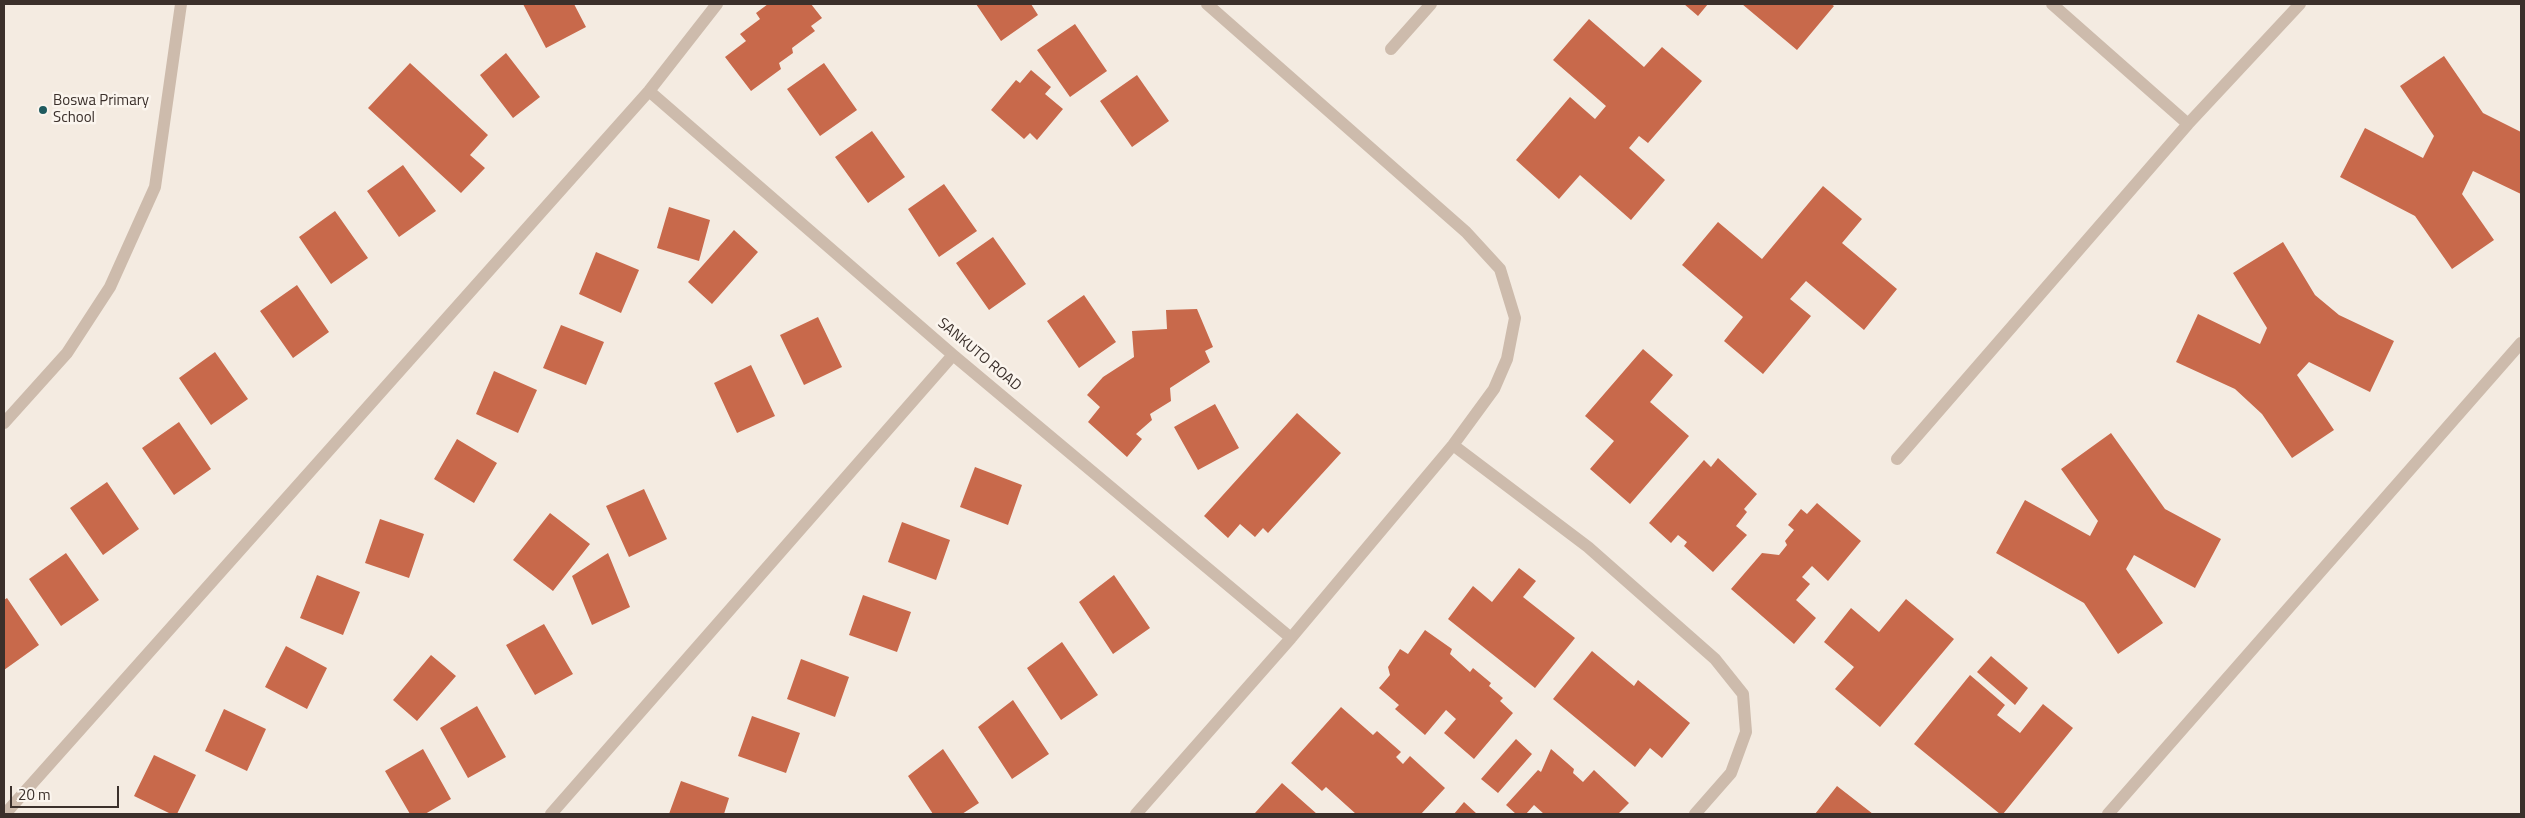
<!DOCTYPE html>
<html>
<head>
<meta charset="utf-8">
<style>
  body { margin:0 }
  #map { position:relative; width:2525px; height:818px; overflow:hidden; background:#f4ebe1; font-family:"Titillium Web",sans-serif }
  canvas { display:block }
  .frame { position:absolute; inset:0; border:5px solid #3b302b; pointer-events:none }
  .scale { position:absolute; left:10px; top:786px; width:109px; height:22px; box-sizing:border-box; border:2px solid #3b302b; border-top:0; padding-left:6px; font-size:15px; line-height:18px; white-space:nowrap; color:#3b302b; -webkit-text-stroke:4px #fbf5ee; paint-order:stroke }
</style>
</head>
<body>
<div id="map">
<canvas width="2525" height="818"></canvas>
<div class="frame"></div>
<div class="scale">20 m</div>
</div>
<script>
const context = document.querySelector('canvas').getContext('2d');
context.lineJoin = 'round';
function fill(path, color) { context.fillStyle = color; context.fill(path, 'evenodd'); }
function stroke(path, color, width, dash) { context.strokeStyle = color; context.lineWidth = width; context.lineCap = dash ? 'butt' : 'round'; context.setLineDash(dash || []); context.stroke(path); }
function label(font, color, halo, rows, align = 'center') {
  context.font = font + ' "Titillium Web",sans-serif'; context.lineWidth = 5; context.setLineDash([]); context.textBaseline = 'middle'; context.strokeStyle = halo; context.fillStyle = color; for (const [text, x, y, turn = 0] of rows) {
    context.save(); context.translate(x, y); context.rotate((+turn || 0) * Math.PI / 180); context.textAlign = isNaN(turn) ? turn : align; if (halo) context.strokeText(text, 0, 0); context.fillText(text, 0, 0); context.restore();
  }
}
fill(new Path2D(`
  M523,4H574L586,27L546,48Z
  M768,4H811L822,18L811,26L815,31L792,48L793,53L779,63L781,69L751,91L725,57L746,41L740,34L760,19L756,13Z
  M976,4H1031L1038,15L1001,41Z
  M1684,4H1708L1698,16Z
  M1742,4H1831L1834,6L1797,50Z
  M1589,19L1644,67L1662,47L1702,81L1648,143L1639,136L1629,148L1665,180L1631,220L1580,175L1559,199L1516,160L1570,97L1595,119L1606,106L1553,60Z
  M1075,24L1107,71L1070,97L1037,50Z
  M506,53L540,97L513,118L480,75Z
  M2444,56L2483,113L2521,132V194L2473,171L2462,194L2494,240L2452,269L2415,216L2340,177L2365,128L2423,158L2434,136L2400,86Z
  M410,63L488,135L470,155L485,168L461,193L368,108Z
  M824,63L857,110L820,136L787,89Z
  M1031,70L1051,87L1045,94L1063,109L1037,140L1030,133L1024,139L991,110L1016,80L1020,83Z
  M1137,75L1169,121L1132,147L1100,101Z
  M872,131L905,177L868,203L835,157Z
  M403,165L436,211L399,237L367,191Z
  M944,184L977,231L939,257L908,209Z
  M1823,186L1862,219L1842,243L1897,289L1864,330L1806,281L1790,299L1811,316L1763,374L1724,341L1743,317L1682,265L1718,222L1762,259Z
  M669,207L710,220L699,261L657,248Z
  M335,211L368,258L331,284L299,237Z
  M734,230L758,252L712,304L688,282Z
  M993,237L1026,284L989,310L956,263Z
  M2283,242L2315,295L2339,315L2394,341L2370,392L2309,362L2297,375L2334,430L2292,458L2262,414L2235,389L2176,362L2198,314L2260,344L2267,328L2233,273Z
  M596,252L639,270L621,313L579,294Z
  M297,285L329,332L293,358L260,311Z
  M1084,295L1116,342L1079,368L1047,321Z
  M1197,309L1213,347L1205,351L1210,362L1170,388L1171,401L1150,414L1152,420L1136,434L1142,439L1127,457L1088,422L1100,407L1087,395L1103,377L1134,357L1132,331L1167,329L1166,310Z
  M818,317L842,367L804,385L780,335Z
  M561,325L604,342L586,385L543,368Z
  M1643,349L1673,375L1650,402L1689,436L1630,504L1590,469L1614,441L1585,416Z
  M215,352L248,399L211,425L179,378Z
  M751,365L775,416L737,433L714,383Z
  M494,371L537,390L518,433L476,414Z
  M1215,404L1239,448L1198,470L1174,427Z
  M1297,413L1341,453L1268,533L1263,528L1255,537L1240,524L1228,538L1204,516Z
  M179,422L211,469L174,495L142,448Z
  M2111,433L2165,509L2221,539L2195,588L2134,555L2126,569L2163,623L2118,654L2084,603L1996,553L2025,500L2090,536L2098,521L2061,469Z
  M457,439L497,463L474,503L434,479Z
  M1718,458L1757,494L1744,509L1747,512L1736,526L1747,535L1713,572L1684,546L1687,542L1678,535L1671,543L1649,523L1704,460L1711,467Z
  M975,467L1022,485L1008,525L960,507Z
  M107,482L139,529L103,555L70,508Z
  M644,489L667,539L629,557L606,506Z
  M1817,503L1861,541L1828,581L1812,566L1802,577L1810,584L1796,600L1816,618L1794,644L1731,589L1762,553L1779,555L1787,545L1785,541L1794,530L1788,525L1801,509L1807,514Z
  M550,513L590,544L553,591L513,560Z
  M380,519L424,534L409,578L365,563Z
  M902,522L950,540L936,580L888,562Z
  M66,553L99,600L61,626L29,579Z
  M608,553L630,607L592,625L572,576Z
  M1519,568L1536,581L1523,597L1575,638L1535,688L1448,619L1473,586L1492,602Z
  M317,575L360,592L343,635L300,618Z
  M1114,575L1150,628L1113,654L1079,602Z
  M863,595L911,612L897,652L849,635Z
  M7,598L39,645L4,670V600Z
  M1906,599L1954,639L1880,727L1835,689L1854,667L1824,642L1851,608L1879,632Z
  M544,624L573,674L535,695L506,645Z
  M1425,630L1452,649L1450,654L1470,672L1473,668L1491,683L1489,686L1503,698L1500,701L1513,713L1474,759L1444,733L1456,719L1446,710L1425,735L1395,709L1399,705L1379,688L1390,675L1388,667L1400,649L1408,654Z
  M1062,642L1098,695L1061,720L1027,668Z
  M286,646L327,668L307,709L265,687Z
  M1592,651L1634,686L1638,680L1690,723L1662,758L1650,748L1635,767L1553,699Z
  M431,655L456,676L417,721L393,700Z
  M1991,656L2028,688L2015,705L1977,672Z
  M801,659L849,677L835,717L787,699Z
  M1970,675L2005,705L1997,715L2020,733L2043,704L2073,728L2003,814H2000L1914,744Z
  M1013,700L1049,754L1012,779L978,727Z
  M477,706L506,757L468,778L440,728Z
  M1341,707L1373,735L1377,731L1401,752L1396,757L1403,764L1410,756L1445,788L1421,814H1356L1326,787L1322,791L1291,763Z
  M224,709L266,729L247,771L205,751Z
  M752,716L800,733L786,773L738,756Z
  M1516,739L1532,754L1498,793L1481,779Z
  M423,749L451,799L425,814H410L385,771Z
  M943,749L979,803L962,814H933L908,776Z
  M1551,749L1574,769L1573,773L1583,782L1594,770L1629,803L1618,814H1544L1534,805L1526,814H1516L1506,805L1538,770L1541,772Z
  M154,755L196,775L177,814H171L134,796Z
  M681,781L729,798L724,814H669Z
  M1282,783L1317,814L1255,813Z
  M1837,786L1873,814H1815Z
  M1464,802L1477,814H1454Z`), '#c8694b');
stroke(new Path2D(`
  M2052,4L2188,124
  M1391,49L1431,4
  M649,91L953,355L1291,638
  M4,423L67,353L110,287L155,187L181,4
  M1453,445L1588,547L1715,659L1743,694L1746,732L1731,773L1695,814
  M1897,459L2188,124L2300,4
  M5,814L649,91L717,4
  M551,814L953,355
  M1136,814L1291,638L1453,445L1494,389L1507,359L1515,318L1500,269L1466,232L1207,4`), '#cdbbac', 12);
stroke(new Path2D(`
  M2108,814L2521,343`), '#cdbbac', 12);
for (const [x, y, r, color] of [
  [43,110,5,"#1f5a5e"]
]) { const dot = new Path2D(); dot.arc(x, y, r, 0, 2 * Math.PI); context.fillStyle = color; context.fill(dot); stroke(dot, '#fbf5ee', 2); }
label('15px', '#3b302b', '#fbf5ee', [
  ["Boswa Primary",53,101],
  ["School",53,118]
], 'left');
label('15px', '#3b302b', '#fbf5ee', [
  ["SANKUTO ROAD",979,355,40]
]);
</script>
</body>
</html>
